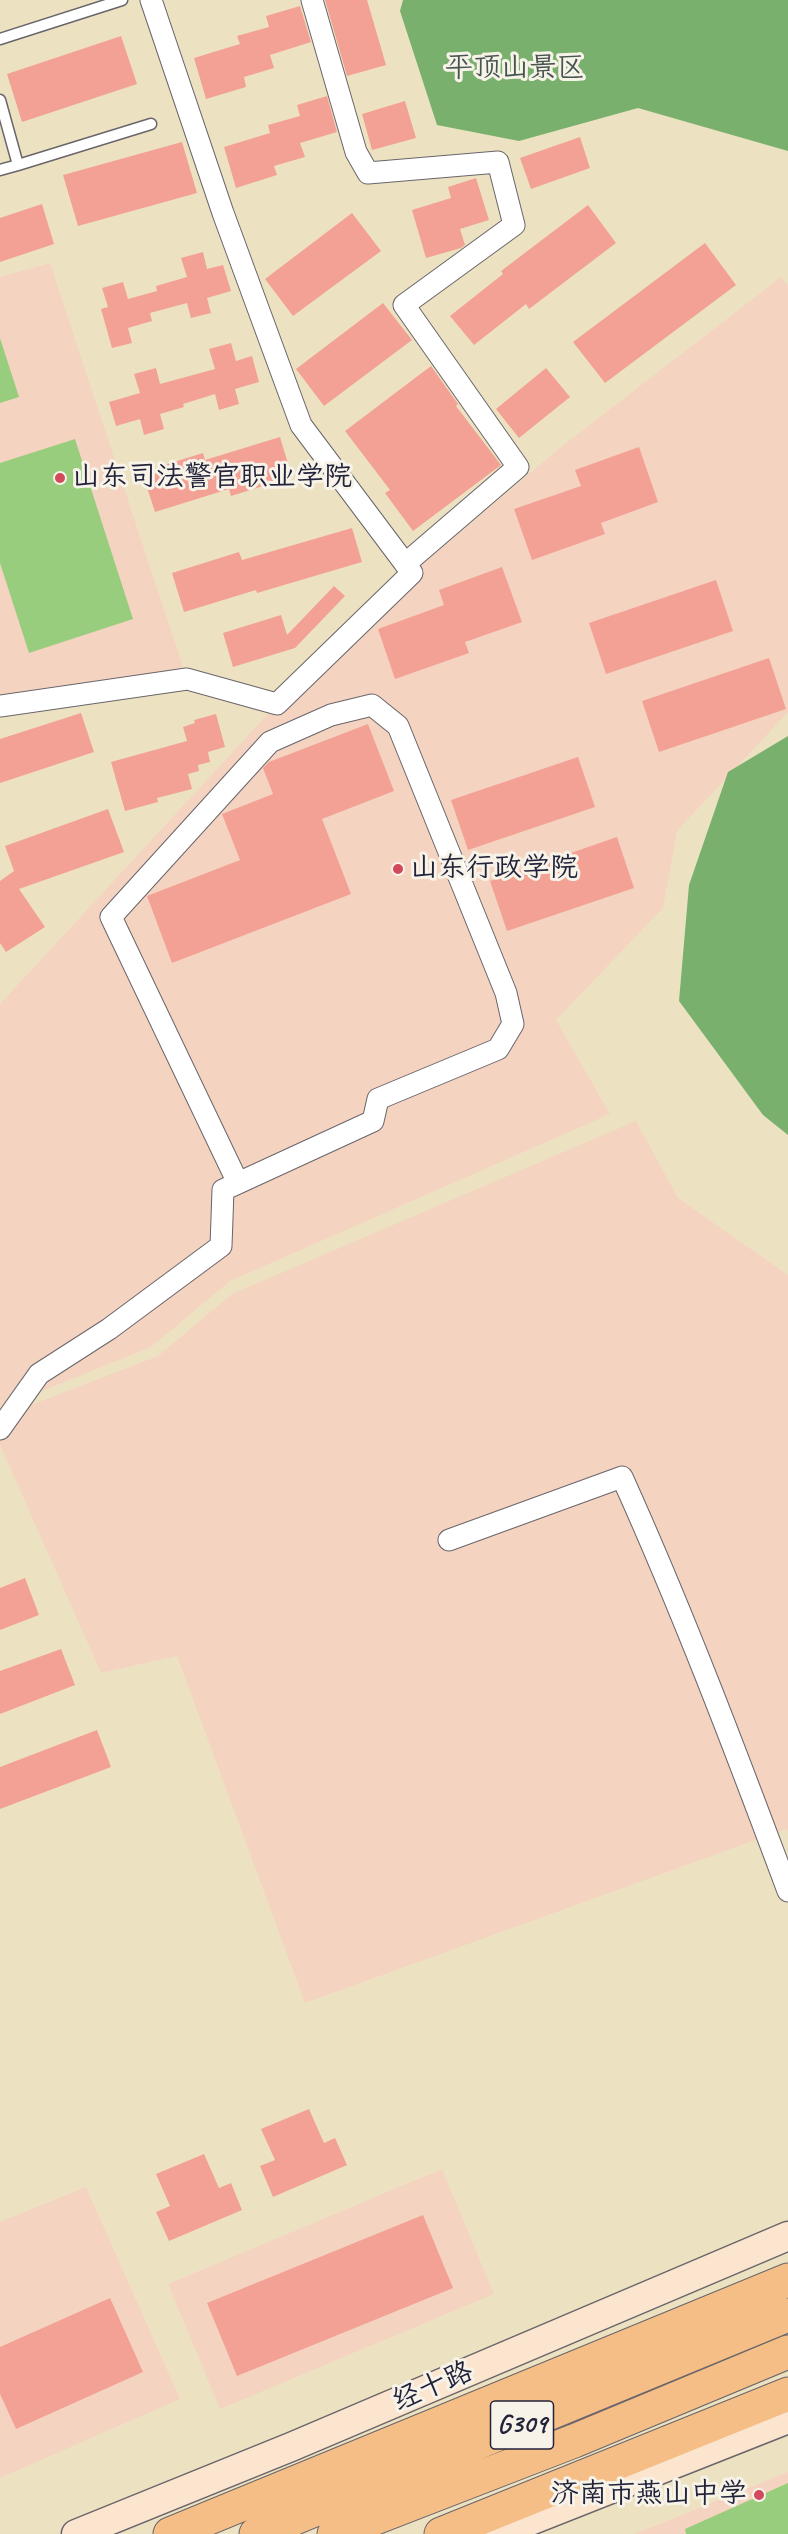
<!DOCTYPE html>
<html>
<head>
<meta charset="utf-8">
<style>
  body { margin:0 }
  canvas { display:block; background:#ece2c1 }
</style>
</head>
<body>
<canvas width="788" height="2534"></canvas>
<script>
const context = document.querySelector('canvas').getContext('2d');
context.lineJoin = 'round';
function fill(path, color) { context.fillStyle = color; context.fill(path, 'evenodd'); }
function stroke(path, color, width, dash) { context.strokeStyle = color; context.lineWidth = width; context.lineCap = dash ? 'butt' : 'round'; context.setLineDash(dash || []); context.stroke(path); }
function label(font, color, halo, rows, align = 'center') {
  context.font = font + ' Caveat,"LXGW WenKai TC",sans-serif'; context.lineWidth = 6; context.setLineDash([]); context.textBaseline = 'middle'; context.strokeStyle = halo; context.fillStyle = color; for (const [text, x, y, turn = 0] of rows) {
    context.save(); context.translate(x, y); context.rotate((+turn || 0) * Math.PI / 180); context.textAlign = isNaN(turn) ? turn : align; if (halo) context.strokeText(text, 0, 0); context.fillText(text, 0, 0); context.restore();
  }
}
fill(new Path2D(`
  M50,263L187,679L0,706V277Z
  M781,277L788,285V712L677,831L663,908L556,1020L610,1114L230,1281L151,1347L0,1408V1004L277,704L412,573L561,447Z
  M636,1121L678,1198L788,1275V1832L786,1829L305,2003L177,1656L101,1673L0,1445V1417L158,1356L232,1294Z
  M442,2169L494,2294L220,2409L168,2284Z
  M86,2187L180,2399L0,2478V2222Z
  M788,2472V2534H634L672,2519Z`), '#f5d3c1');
fill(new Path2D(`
  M0,338L19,397L0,403Z
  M75,439L133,619L29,653L0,563V463Z
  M788,2483V2534H686L685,2529Z`), '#99cd7e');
fill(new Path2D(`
  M403,0H788V151L638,108L519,141L437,125L400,11Z
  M788,736V1135L763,1115L679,1001L689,885L728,772Z`), '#7ab06d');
fill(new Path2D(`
  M325,0H367L386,65L347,76Z
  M300,6L311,42L270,55L274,68L244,77L246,87L206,99L194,58L240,44L237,36L269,27L266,16Z
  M121,36L137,84L22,122L7,74Z
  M327,96L337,132L300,143L305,157L274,166L277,175L236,188L224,147L270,133L268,125L300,116L297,105Z
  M405,101L416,138L372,150L362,114Z
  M580,137L590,168L531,189L520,158Z
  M182,142L197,193L78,226L63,175Z
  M476,178L489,220L460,229L465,245L461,248L426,258L412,210L451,198L448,187Z
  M42,204L54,244L0,262V218Z
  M588,205L616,243L529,309L526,304L474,345L450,316L503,274L501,271Z
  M352,213L381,251L293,316L265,279Z
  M705,243L736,285L605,383L573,342Z
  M203,252L207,269L223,265L231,291L207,298L211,313L191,318L187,303L150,313L152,321L128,328L132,343L112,348L101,309L108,307L102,288L123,282L128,299L157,291L156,286L187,277L181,258Z
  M383,303L412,340L324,406L296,369Z
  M231,343L236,361L252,356L259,382L235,389L239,404L219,410L215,394L183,404L184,407L160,414L164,429L144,435L140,419L116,426L109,402L140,393L134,374L156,368L160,384L215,369L209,349Z
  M431,366L458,404L456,406L501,465L413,531L385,493L390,490L345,431Z
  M546,368L570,397L519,438L496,409Z
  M280,437L292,477L231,496L229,489L155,512L142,472L203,453L205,460Z
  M639,447L658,502L601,523L605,534L532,560L514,509L581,486L575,470Z
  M352,528L362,562L257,593L256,590L184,612L172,573L239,552L242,560Z
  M502,567L522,622L465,642L469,653L395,679L378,629L444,605L439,590Z
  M716,580L733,631L606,674L589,623Z
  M334,586L345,596L295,648L233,667L223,633L281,615L287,635Z
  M769,658L786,709L659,752L642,701Z
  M81,713L94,752L0,783V739Z
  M216,714L225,747L208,752L210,762L198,765L199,771L188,774L192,789L157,798L158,802L125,811L111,762L187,741L183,727L195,723L194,720Z
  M368,724L394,791L322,819L351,894L172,963L147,896L240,860L222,814L273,794L263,768L269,762Z
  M578,757L595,807L468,850L451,800Z
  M108,809L124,852L19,889L45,927L6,952L0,943V881L14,871L5,846Z
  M617,837L634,888L507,931L490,881Z
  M25,1578L39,1615L0,1630V1588Z
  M61,1649L75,1685L0,1714V1671Z
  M97,1730L111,1767L0,1809V1767Z
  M309,2109L324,2143L335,2138L347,2165L273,2197L260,2166L275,2160L261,2129Z
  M204,2154L219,2188L231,2183L242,2210L169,2241L156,2212L170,2206L156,2174Z
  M423,2215L453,2288L237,2376L207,2303Z
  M110,2298L143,2372L16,2429L0,2394V2347Z`), '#f3a195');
const service = new Path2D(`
  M0,39L122,0
  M0,100L18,165L151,124
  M0,170L18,165`);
const minor = new Path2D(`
  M312,0L356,152L368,173L498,162L514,225L404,305L518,467L405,564
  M0,706L187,679L277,704L412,573L301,425L223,213L151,0
  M0,1429L39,1374L109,1329L221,1246L223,1190L373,1121L378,1099L498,1049L513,1024L506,993L398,726L372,705L331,715L270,742L111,917L238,1183
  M449,1540L622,1477C683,1612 736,1752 788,1891`);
const secondary = new Path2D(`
  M76,2534L291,2447L788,2236
  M497,2534L788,2419`);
const trunk = new Path2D(`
  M170,2534L788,2280
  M256,2534L788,2315
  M334,2534L574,2441L788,2352
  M441,2534L788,2394`);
stroke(service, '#69656a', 13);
stroke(minor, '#69656a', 23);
stroke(secondary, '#69656a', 31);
stroke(trunk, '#69656a', 35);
stroke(service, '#fff', 10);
stroke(minor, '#fff', 21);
stroke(secondary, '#fbe5cf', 28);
stroke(trunk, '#f6be87', 33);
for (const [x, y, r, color] of [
  [60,478,6,"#d1495b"],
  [398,869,6,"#d1495b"],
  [759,2495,6,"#d1495b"]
]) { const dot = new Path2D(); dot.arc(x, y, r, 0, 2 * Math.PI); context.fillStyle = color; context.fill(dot); stroke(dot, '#f7f3e8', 2); }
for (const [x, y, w] of [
  [522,2425,63]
]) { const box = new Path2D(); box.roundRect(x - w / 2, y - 24, w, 48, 4.5); context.fillStyle = '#f7f3e8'; context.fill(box); stroke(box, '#22223b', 1.5); }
label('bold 27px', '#22223b', null, [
  ["G309",522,2425]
]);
label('28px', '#46554f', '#f7f3e8', [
  ["平顶山景区",515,69]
]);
label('28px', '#22223b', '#f7f3e8', [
  ["山东司法警官职业学院",72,478],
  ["山东行政学院",410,869],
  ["济南市燕山中学",747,2495,"right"]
], 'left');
label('28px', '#22223b', '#f7f3e8', [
  ["经十路",433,2387,-23]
]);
</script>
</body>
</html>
